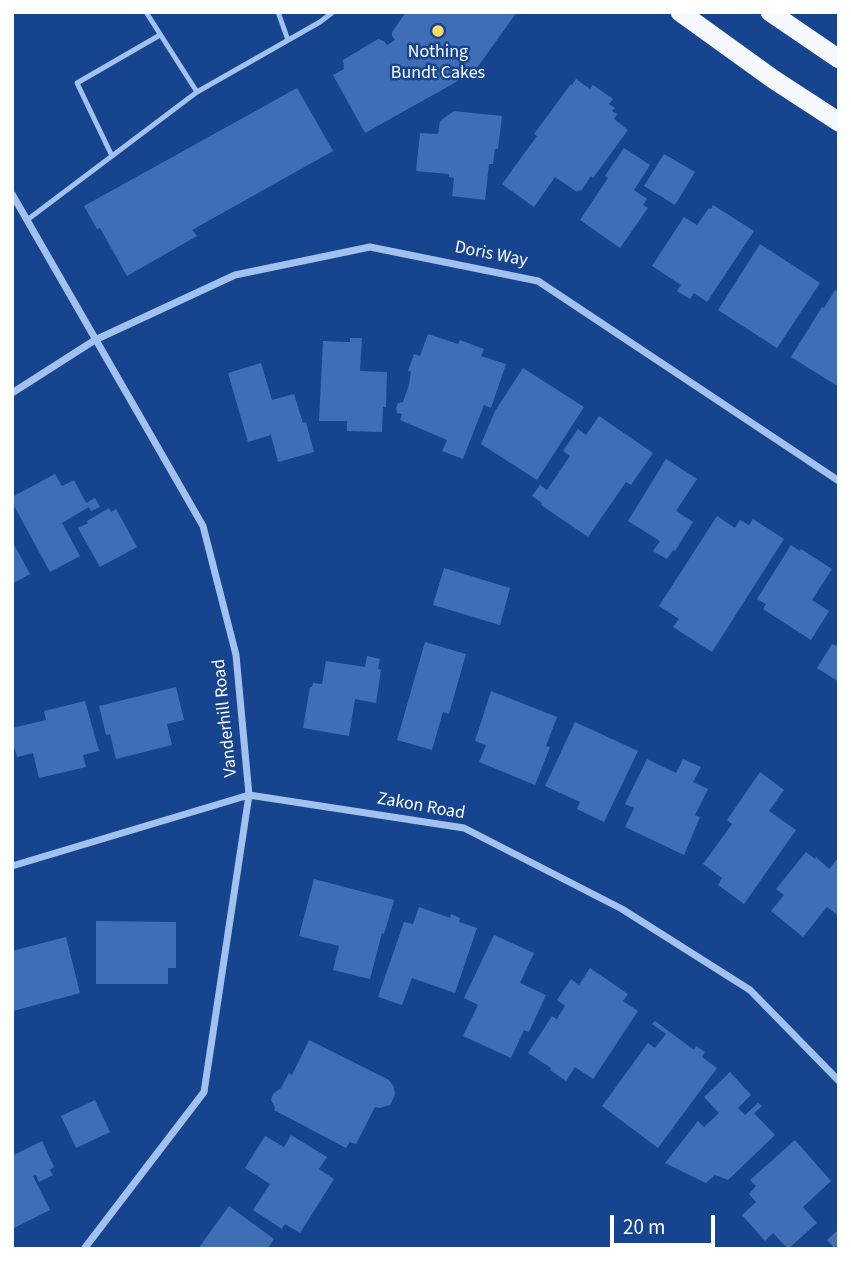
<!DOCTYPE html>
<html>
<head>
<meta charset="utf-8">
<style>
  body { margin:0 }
  #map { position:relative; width:851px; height:1261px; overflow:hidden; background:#17448e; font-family:"Source Sans 3",sans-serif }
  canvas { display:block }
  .frame { position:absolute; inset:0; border:14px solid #fff; pointer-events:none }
  .scale { position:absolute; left:610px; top:1215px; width:105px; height:32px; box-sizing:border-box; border:4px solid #fff; border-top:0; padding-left:9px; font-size:21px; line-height:24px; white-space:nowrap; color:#fff; -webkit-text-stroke:5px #17448e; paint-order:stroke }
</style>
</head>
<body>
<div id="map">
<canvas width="851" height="1261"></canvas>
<div class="frame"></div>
<div class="scale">20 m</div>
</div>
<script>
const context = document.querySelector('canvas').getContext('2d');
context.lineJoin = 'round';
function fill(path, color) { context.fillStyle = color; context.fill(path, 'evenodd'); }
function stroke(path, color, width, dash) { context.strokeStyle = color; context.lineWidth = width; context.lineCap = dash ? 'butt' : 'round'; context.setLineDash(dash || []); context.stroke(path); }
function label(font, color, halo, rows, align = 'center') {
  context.font = font + ' "Source Sans 3",sans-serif'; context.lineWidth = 5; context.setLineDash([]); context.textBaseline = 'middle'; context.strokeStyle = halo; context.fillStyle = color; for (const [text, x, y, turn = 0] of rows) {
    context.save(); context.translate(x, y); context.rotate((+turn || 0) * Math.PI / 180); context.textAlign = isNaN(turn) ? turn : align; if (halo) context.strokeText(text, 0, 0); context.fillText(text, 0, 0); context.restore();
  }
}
fill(new Path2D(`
  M406,12H517L474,72L365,133L333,75L344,69L343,60L378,39L384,41L387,45L395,40L392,36V32Z
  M576,79L590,89L593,85L613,99L609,104L615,108L612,111L617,114L614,119L628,130L593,178L591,176L581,191L579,190L577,192L555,177L534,207L502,184L537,136L534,134L571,84L572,85Z
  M297,88L333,151L192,230L197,236L127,276L100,228L97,229L84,206Z
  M454,111L502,116L498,149H495L493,164H489L485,200L452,196L454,178L449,177V174L416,171L420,133L438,134L440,121Z
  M624,148L650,165L634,190L647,199L643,205L648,208L620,248L580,220L608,178L605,176Z
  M664,154L695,172L675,205L644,186Z
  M713,205L754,231L707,302L694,293L690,299L677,291L681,285L652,266L684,217L697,225L709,208L711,209Z
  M760,244L820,283L777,348L718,310Z
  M835,290L839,292V387L791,357L822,307L824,308Z
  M428,334L458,344L460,340L484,349L481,356L506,364L491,408L484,405L463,459L442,451L447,440L400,420L402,414L397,413L396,408L398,403L403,402L409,385L411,372L408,371L414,354L420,356Z
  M350,338H362L360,371L387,372L386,407H383L382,432L347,431V421H319L323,341L350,342Z
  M261,363L272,400L294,394L303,423L306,422L314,452L278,462L271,435L248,442L228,373Z
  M523,368L584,407L537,480L481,444L495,411Z
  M599,416L653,453L631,485L626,482L588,537L541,505L542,503L532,496L540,485L547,490L570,456L563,451L578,429L586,435Z
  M666,459L697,479L676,511L693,522L675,551L673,550L667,559L653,551L660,541L628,521Z
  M55,474L62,486L74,480L86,503L95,498L100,507L91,511L89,507L62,523L80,556L50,572L12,502V497Z
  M109,508L111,512L116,509L137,547L100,567L78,528L88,523L87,521Z
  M717,516L735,528L740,520L749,525L753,519L784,539L712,652L673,627L679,619L659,606Z
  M12,541L30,574L12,584Z
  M791,545L800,551L801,549L832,569L812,600L829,611L811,640L763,609L766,604L757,599Z
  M444,568L510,588L500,625L433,605Z
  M839,641V682L817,668L832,644L836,646Z
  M425,642L466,654L449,714L443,712L432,750L397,740Z
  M367,656L380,659L378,669L381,670L376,703L355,699L349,736L303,728L310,687H312L313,683L322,684L326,661L365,667Z
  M176,687L184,720L167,724L172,745L116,759L110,734L106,735L99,706Z
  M491,691L557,717L546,746L550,747L535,785L479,762L486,745L475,741Z
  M85,701L99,751L83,755L86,767L39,778L33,753L17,757L12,739V728L46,720L44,711Z
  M575,722L638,751L604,822L577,809L580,802L545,786Z
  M647,759L676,773L683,759L701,767L693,782L708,789L695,815L700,817L684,855L625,827L634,808L625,804Z
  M760,772L784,790L769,811L796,830L744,904L718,885L722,878L703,864L732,824L727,820Z
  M806,852L815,859L816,857L829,869L839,857V916L827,907L803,937L771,911L784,895L776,889Z
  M314,879L394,900L384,934L382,933L370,979L333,970L339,946L299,936Z
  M419,907L450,918L451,914L460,918L459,922L477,928L455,993L412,978L402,1005L378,997L404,922L413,924Z
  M96,921L176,922V968H168V984H96Z
  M494,935L534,953L520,983L546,995L529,1032L524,1030L511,1058L463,1036L478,1005L464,998Z
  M66,937L80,993L13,1011L12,951Z
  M590,968L628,994L623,1001L638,1011L593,1079L575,1067L566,1081L550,1070L551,1068L528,1053L552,1016L557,1019L565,1006L557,1000L571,979L579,985Z
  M655,1021L694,1050L696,1046L705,1052L702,1057L717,1068L658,1148L602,1106L648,1043L655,1048L666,1034L652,1024Z
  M309,1040L389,1080L394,1087L395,1094L393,1099L390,1105L380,1108L375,1107L356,1144L350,1142L346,1148L274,1110L275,1108L271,1100L273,1094L281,1088L289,1073L292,1075Z
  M730,1072L751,1095L738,1108L745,1115L758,1103L762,1106L754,1113L775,1135L728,1180L715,1175L706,1183L665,1163L698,1121L704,1127L719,1113L704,1097Z
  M95,1100L110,1132L76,1148L61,1116Z
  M291,1135L327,1157L319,1169L334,1179L300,1233L285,1224L282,1229L253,1210L270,1184L245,1168L265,1136L284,1147Z
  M795,1140L831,1181L803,1207L817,1223L788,1249L773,1233L765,1241L742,1215L756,1202L749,1194L756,1186L750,1180Z
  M42,1141L54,1167L50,1170L53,1175L39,1182L36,1175L33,1176L50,1210L12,1229V1156Z
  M229,1206L274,1239L267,1249H198Z
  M839,1229V1249H835L827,1240Z`), '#406eb6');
stroke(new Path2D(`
  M278,12L288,40
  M197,92L320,22L333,12
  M112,156L77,83L160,35
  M27,220L197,92L146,12`), '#a3c1ef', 5);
stroke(new Path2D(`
  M12,194L203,526L236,655L249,795L204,1092L84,1249
  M12,393L95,340L235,275L370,247L538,281L839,481
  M12,866L249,795L464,828L622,909L750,990L839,1081`), '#a3c1ef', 7);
stroke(new Path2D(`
  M680,12L773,79L839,122
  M770,12L839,59`), '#f5f8ff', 19);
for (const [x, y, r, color] of [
  [438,31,7,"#ffdb61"]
]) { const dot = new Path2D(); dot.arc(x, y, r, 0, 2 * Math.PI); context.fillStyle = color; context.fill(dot); stroke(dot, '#17448e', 2.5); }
label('18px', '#fff', '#17448e', [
  ["Nothing",438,53],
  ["Bundt Cakes",438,74]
]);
label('18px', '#fff', '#17448e', [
  ["Doris Way",491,255,11],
  ["Vanderhill Road",226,718,-96],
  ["Zakon Road",421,807,10]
]);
</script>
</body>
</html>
